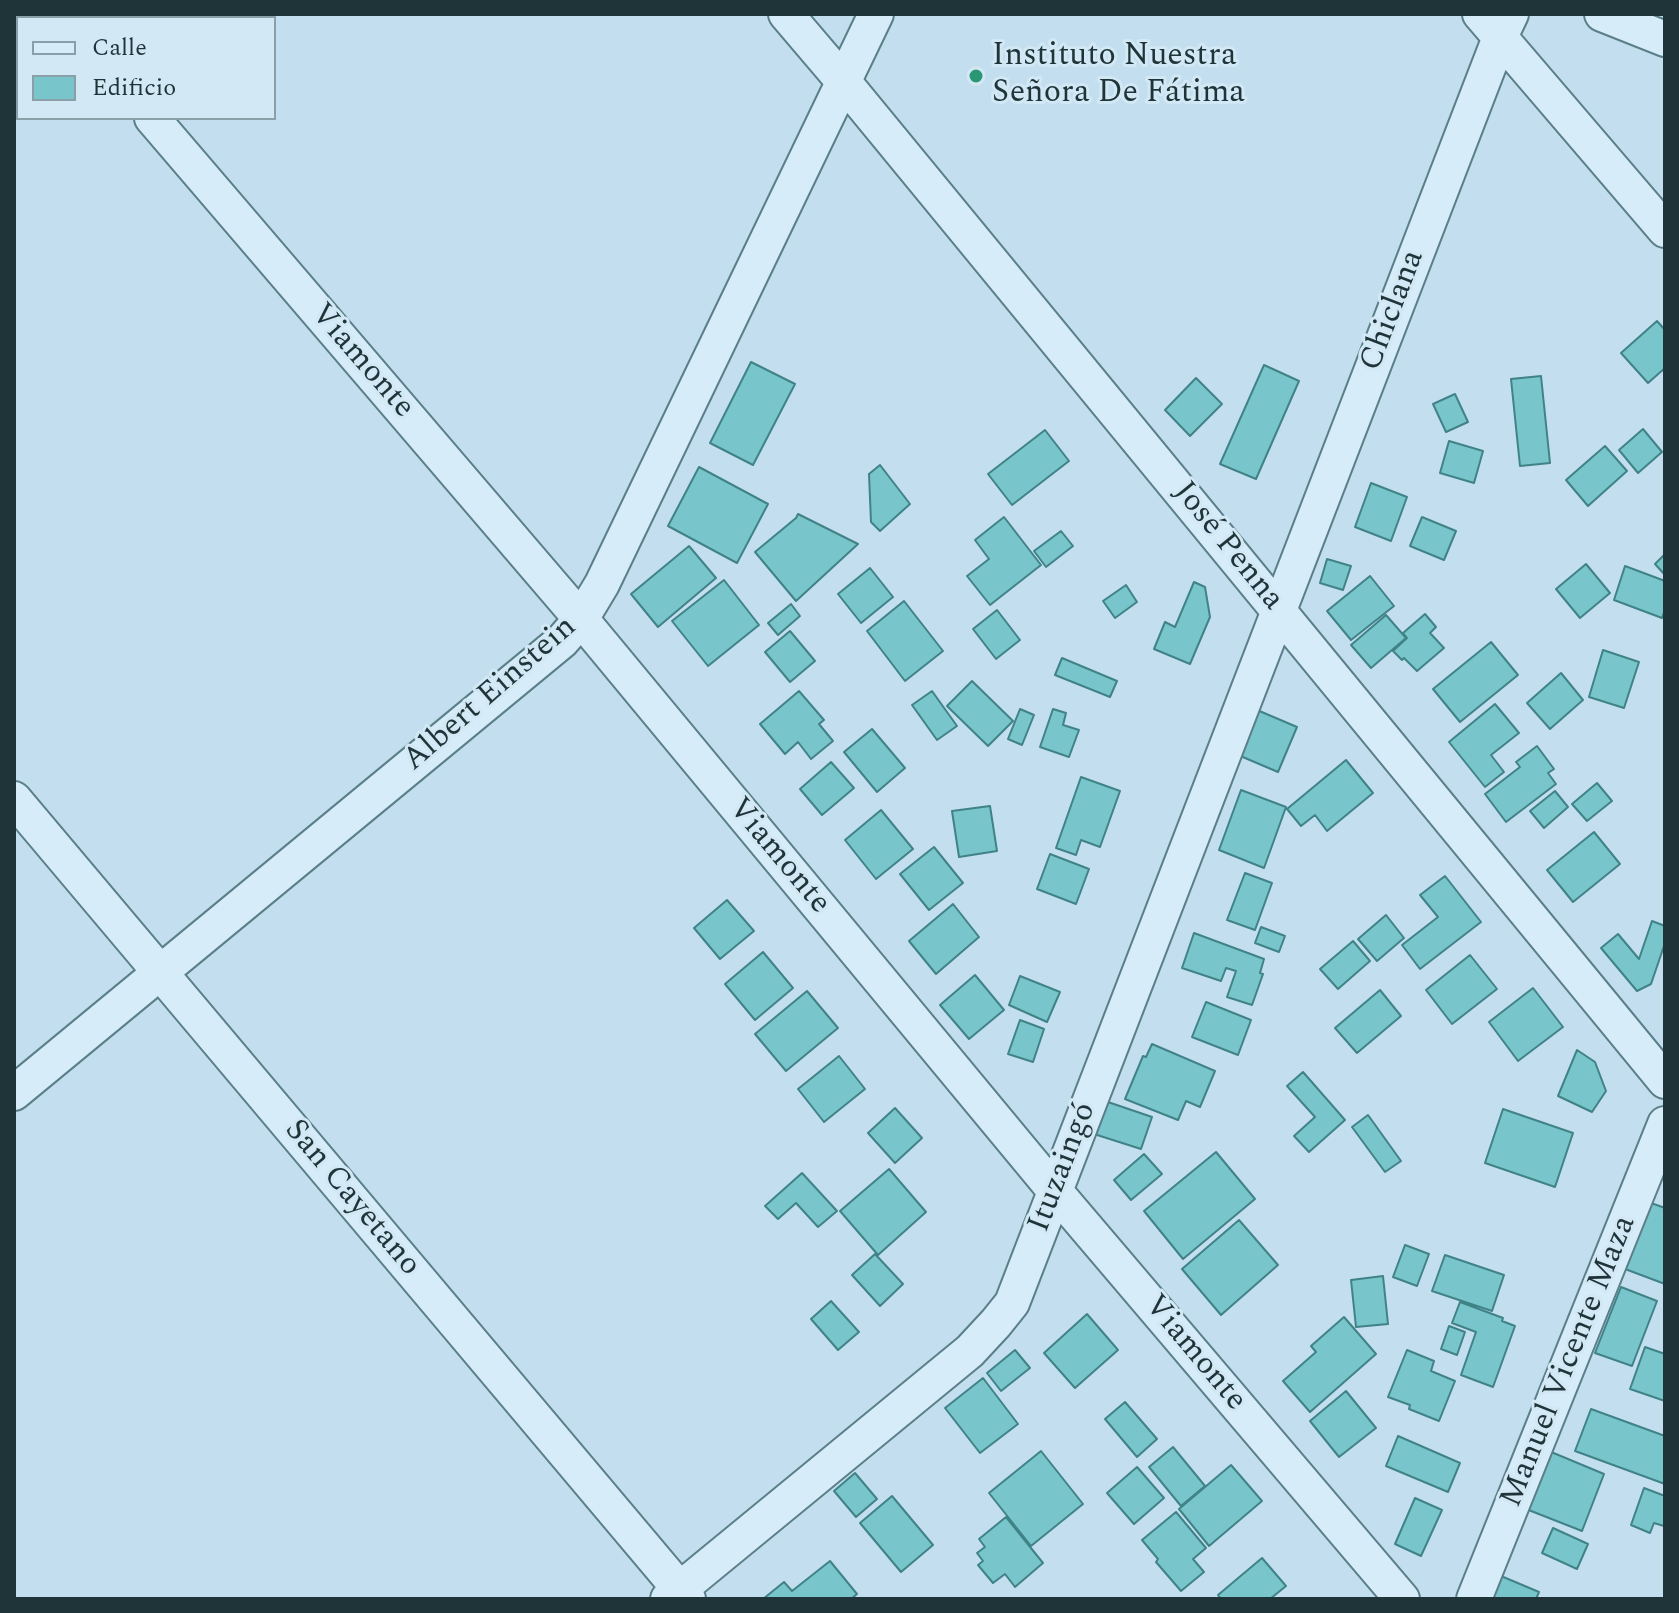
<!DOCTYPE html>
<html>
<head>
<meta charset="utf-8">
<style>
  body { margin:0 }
  #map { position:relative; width:1679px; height:1613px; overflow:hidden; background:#c3deee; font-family:Spectral,serif }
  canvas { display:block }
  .frame { position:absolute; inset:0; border:16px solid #1e3438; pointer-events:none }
  .legend { position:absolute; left:16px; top:16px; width:260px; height:104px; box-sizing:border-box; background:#d2e8f5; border:2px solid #8aa0a9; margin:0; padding:10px 14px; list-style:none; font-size:24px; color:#1e3438 }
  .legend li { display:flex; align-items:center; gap:16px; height:40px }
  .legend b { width:40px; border:2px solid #8aa0a9 }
</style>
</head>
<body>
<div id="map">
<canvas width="1679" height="1613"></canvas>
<div class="frame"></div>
<ul class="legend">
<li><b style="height:10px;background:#d6ecf9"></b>Calle</li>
<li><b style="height:22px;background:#79c5cc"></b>Edificio</li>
</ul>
</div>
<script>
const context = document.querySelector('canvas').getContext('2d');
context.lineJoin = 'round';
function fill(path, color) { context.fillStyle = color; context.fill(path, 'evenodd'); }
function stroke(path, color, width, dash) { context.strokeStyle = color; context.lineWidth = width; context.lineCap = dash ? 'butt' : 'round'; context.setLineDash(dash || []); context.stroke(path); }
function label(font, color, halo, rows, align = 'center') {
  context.font = font + ' Spectral,serif'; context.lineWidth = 6; context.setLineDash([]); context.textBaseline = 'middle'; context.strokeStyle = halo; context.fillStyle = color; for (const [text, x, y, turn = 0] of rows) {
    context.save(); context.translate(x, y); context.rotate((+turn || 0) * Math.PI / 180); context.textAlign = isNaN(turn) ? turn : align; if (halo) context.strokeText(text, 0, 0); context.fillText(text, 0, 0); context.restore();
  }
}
const building = new Path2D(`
  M1657,321L1665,330V368L1648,383L1621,353Z
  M751,362L795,384L753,465L710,443Z
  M1264,365L1299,381L1256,479L1220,464Z
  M1541,376L1550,463L1520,466L1511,379Z
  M1196,378L1222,404L1190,436L1165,410Z
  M1455,394L1468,422L1446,432L1433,404Z
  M1643,429L1662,452L1638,473L1619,450Z
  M1045,430L1069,461L1012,505L988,474Z
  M1449,441L1483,451L1474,483L1440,473Z
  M1605,446L1627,471L1588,506L1566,480Z
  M880,465L910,504L880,531L871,522L869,474Z
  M699,467L768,504L737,563L668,526Z
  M1371,483L1407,497L1391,541L1355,527Z
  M798,514L858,544L796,601L755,552L796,518Z
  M1004,517L1041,565L990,605L967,576L989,559L975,540Z
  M1422,517L1456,531L1444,560L1410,546Z
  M1061,531L1073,546L1046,567L1034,551Z
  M689,546L716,578L658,627L631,594Z
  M1665,554V575L1655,564Z
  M1327,559L1351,566L1343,590L1320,583Z
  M1586,564L1610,593L1580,618L1556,589Z
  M1625,566L1665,581V610L1662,618L1614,600Z
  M870,568L893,597L861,623L838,594Z
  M1370,576L1394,606L1351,640L1327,611Z
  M724,580L759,625L708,666L672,621Z
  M1194,582L1205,587L1210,617L1190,664L1154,649L1165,622L1175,627Z
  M1126,585L1137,602L1115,618L1103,601Z
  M904,601L943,651L905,681L867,631Z
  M791,604L800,616L778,635L768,623Z
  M997,610L1020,640L996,659L973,629Z
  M1425,614L1436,627L1430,633L1444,648L1417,671L1404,658L1402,660L1393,651L1407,638L1403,633Z
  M1386,615L1406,638L1371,668L1351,645Z
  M790,631L815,661L790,682L765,652Z
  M1491,642L1518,675L1460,722L1433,689Z
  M1603,650L1639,662L1624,708L1589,697Z
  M1062,658L1117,681L1110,697L1055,675Z
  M1561,673L1583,700L1550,729L1527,703Z
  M972,681L1013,721L988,746L947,706Z
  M799,691L824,720L819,724L833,741L811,759L798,742L785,754L760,724Z
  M932,691L957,726L937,740L912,705Z
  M1495,704L1519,733L1491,755L1504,772L1485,787L1449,742Z
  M1020,709L1034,715L1022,745L1008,739Z
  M1053,709L1066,713L1063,725L1079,730L1069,757L1040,747Z
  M1257,710L1297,727L1278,772L1238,755Z
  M872,729L905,768L877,792L844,752Z
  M1537,746L1554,769L1548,773L1556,784L1506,822L1485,794L1520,767L1516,762Z
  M1346,760L1373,793L1327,831L1315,815L1301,826L1287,809Z
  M831,762L854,788L822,815L800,789Z
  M1081,777L1120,791L1100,847L1081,840L1076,855L1056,848Z
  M1597,783L1612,801L1587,821L1572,804Z
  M1241,790L1286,807L1264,868L1219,850Z
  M1555,791L1568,807L1544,828L1530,811Z
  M990,806L997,851L959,857L952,811Z
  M881,810L913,849L876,879L845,840Z
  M1594,832L1620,864L1573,902L1547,870Z
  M934,847L963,883L929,910L900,874Z
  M1050,854L1089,869L1076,904L1037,889Z
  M1245,873L1272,883L1255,930L1227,920Z
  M1445,876L1481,922L1420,969L1402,945L1438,917L1420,895Z
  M727,900L754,931L720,959L694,928Z
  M953,904L979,937L936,974L909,941Z
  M1386,915L1404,938L1377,961L1358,939Z
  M1652,921L1665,926V943L1651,984L1637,991L1601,948L1618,934L1639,959Z
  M1261,927L1285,936L1279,952L1255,943Z
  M1194,933L1264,959L1260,973L1263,974L1252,1005L1227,997L1236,971L1226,968L1221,981L1182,968Z
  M1353,941L1370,961L1338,989L1320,969Z
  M763,952L793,988L755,1020L725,984Z
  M1470,955L1497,989L1452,1024L1426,990Z
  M975,975L1004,1010L969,1039L940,1005Z
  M1020,976L1060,992L1047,1022L1009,1005Z
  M1533,988L1563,1027L1518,1061L1489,1022Z
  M1380,990L1401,1016L1357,1053L1335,1028Z
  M807,991L838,1028L786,1071L755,1034Z
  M1206,1002L1251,1020L1238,1055L1192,1037Z
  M1020,1020L1044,1029L1033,1062L1008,1054Z
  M1152,1044L1215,1071L1200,1107L1186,1101L1178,1120L1125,1099L1143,1056L1146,1057Z
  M1577,1050L1595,1062L1606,1091L1592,1112L1558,1096Z
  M839,1056L865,1089L824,1122L798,1089Z
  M1303,1072L1345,1120L1309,1152L1294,1136L1315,1117L1287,1086Z
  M1105,1101L1152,1117L1141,1149L1094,1134Z
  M895,1108L922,1138L895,1163L868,1133Z
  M1503,1109L1573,1133L1555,1187L1485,1163Z
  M1368,1115L1401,1161L1385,1172L1352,1127Z
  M1216,1152L1255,1199L1183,1259L1144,1211Z
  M1144,1154L1162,1174L1131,1200L1114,1180Z
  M889,1169L926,1212L878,1255L840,1211Z
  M802,1173L837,1211L818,1227L796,1203L778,1219L765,1206Z
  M1651,1203L1665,1208V1284L1625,1269Z
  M1239,1220L1278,1265L1221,1315L1182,1269Z
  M1405,1245L1429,1254L1417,1286L1393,1277Z
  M875,1254L903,1284L880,1306L852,1275Z
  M1445,1255L1504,1275L1492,1311L1432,1291Z
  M1383,1276L1388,1324L1356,1327L1351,1280Z
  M1621,1287L1657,1301L1632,1366L1595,1353Z
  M831,1301L859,1332L838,1350L811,1319Z
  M1460,1302L1503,1318L1502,1321L1515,1326L1493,1387L1461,1375L1476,1332L1452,1323Z
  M1087,1314L1118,1350L1075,1388L1044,1353Z
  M1344,1317L1376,1354L1310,1412L1283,1381L1316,1352L1311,1346Z
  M1449,1326L1465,1332L1457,1355L1441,1349Z
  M1645,1347L1665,1354V1401L1630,1389Z
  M1015,1350L1030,1368L1001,1391L987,1373Z
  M1407,1350L1434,1361L1431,1371L1455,1381L1439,1421L1409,1409L1410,1405L1388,1397Z
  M983,1378L1018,1424L980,1453L945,1408Z
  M1346,1391L1376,1428L1339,1457L1310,1421Z
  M1125,1402L1157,1439L1137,1457L1105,1419Z
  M1591,1409L1665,1436V1484L1575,1451Z
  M1398,1436L1460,1463L1448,1492L1386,1466Z
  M1173,1447L1205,1486L1181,1506L1149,1467Z
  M1544,1449L1604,1474L1582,1531L1521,1507Z
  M1041,1451L1083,1504L1031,1546L989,1493Z
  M1231,1465L1262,1501L1209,1546L1179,1509Z
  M1137,1467L1164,1498L1134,1524L1107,1493Z
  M855,1473L877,1499L856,1517L834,1491Z
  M1644,1488L1665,1496L1664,1526L1654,1523L1650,1533L1631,1525Z
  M892,1496L933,1545L901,1572L860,1523Z
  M1415,1498L1442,1510L1421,1556L1395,1544Z
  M1176,1512L1206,1548L1193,1559L1204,1572L1181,1591L1156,1562L1158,1559L1142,1540Z
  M1006,1517L1043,1563L1015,1587L1005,1574L993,1583L978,1565L983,1561L977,1553L985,1547L979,1539Z
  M1553,1528L1588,1544L1577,1569L1542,1553Z
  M1262,1558L1286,1586L1270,1599H1221L1218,1595Z
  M830,1561L857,1594L851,1599H763L784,1582L792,1591Z
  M1501,1576L1539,1592L1536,1599H1491Z`);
fill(building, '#79c5cc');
stroke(building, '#408387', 2);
const street = new Path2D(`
  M786,14L843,81L1665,1081
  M1480,14L1665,230
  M1602,14L1665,39
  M35,18L40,14
  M152,118L581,619L1055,1191L1402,1599
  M14,799L688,1599
  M14,1093L562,641L581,619L602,584L876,14
  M668,1599L970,1351L996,1323L1012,1303L1500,37L1511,14
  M1474,1599L1665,1124`);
stroke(street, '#5a7f88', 38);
stroke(street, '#d6ecf9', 34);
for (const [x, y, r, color] of [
  [976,76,8,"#2a9772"]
]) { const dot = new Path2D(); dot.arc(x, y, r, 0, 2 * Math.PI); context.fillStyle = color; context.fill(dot); stroke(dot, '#d2e8f5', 3); }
label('32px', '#1e3438', '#d2e8f5', [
  ["Instituto Nuestra",992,58],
  ["Señora De Fátima",992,95]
], 'left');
label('32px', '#1e3438', '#d2e8f5', [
  ["Chiclana",1394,311,-69],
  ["Viamonte",361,362,49],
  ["José Penna",1227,547,51],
  ["Albert Einstein",491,695,-41],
  ["Viamonte",778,857,50],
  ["Ituzaingó",1064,1168,-69],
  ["San Cayetano",351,1199,50],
  ["Viamonte",1194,1354,50],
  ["Manuel Vicente Maza",1570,1362,-68]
]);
</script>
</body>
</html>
